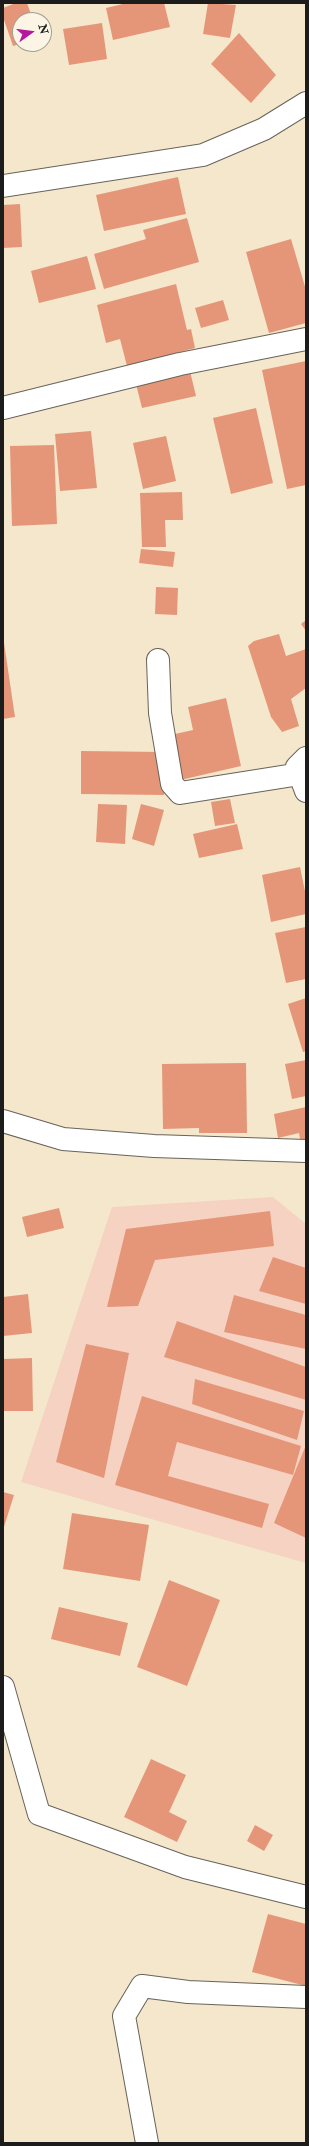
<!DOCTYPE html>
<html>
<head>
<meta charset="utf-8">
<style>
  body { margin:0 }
  #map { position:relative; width:309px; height:2146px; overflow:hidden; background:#f5e7cc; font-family:"IM FELL Double Pica",serif }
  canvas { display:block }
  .frame { position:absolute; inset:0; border:4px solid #1c1c1c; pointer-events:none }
  .north { position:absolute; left:12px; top:12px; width:40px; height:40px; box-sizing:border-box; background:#fcf5e5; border:1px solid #a29e95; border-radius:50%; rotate:76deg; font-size:11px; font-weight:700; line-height:16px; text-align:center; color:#1c1c1c }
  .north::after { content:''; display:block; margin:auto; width:14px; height:18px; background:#b5179e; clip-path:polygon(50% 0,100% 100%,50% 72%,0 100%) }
</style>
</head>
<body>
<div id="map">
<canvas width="309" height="2146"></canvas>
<div class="frame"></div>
<div class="north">N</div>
</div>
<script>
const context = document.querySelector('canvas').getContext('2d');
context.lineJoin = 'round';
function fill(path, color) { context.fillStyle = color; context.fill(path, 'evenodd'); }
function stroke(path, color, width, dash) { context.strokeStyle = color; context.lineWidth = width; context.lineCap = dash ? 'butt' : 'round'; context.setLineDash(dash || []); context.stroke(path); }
fill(new Path2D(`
  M273,1197L306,1224V1563L21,1482L112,1207Z`), '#f5d2c2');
fill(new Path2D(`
  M16,3H27L33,20H20V44L13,46L3,17V8Z
  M127,3H164L170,27L113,40L106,8Z
  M208,3L236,5L230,38L203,34Z
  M102,23L107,59L69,65L63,29Z
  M239,33L276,75L251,103L211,64Z
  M178,177L186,214L104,231L96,195Z
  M20,204L22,247L3,248V205Z
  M187,218L199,262L104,289L94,254L146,239L143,230Z
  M291,239L306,290V323L269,333L246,252Z
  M87,256L96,289L39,303L31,271Z
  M176,284L187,330L191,329L195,348L127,366L120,339L106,343L97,305Z
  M223,300L229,320L201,328L195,308Z
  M306,361V485L287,489L262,370Z
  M188,363L196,396L142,408L134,376Z
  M256,408L273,483L231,494L213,418Z
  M91,431L97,488L60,491L55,434Z
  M166,436L176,481L143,489L133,443Z
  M54,445L57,524L12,526L10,446Z
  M182,492L183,520H165L166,547H142L140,493Z
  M141,549L175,552L173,567L139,563Z
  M156,587L178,588L177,615L155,614Z
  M306,620V631L301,624Z
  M279,634L286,656L306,649V688L291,699L299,726L282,732L271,717L248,646L254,641Z
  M3,636L15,717L3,719Z
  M226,698L241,766L176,781L166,736L193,730L188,707Z
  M81,751L164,752V795L81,794Z
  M230,799L235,823L215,826L211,802Z
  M98,804L127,805L125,844L96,842Z
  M141,804L164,810L154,846L132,839Z
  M237,824L243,849L199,858L193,834Z
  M300,867L306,896V914L271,922L262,875Z
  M306,927V979L286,983L275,933Z
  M306,998V1051L303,1052L288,1004Z
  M306,1060V1096L292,1099L285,1064Z
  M246,1063L247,1133H199V1128L163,1129L162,1064Z
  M306,1107V1144L301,1145L299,1133L278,1138L274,1114Z
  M59,1208L64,1228L27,1237L22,1217Z
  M270,1211L274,1246L155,1260L138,1306L107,1307L126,1229Z
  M273,1257L306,1268V1304L259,1291Z
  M28,1294L32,1333L3,1336V1297Z
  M234,1295L306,1315V1349L224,1332Z
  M177,1321L306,1367V1400L164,1357Z
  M86,1344L129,1353L104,1478L56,1462Z
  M32,1358L33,1411H3V1359Z
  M195,1379L304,1411L297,1440L192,1404Z
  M142,1396L301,1446L293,1475L177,1442L168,1476L269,1504L262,1528L115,1485Z
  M306,1445V1538L274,1523Z
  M3,1492L14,1495L3,1530Z
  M72,1513L149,1525L140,1581L63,1569Z
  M169,1580L220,1600L187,1686L137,1667Z
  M59,1607L128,1623L120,1656L51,1639Z
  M151,1759L186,1775L169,1812L187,1821L177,1842L124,1817Z
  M255,1825L273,1835L264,1851L247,1841Z
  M268,1914L306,1924V1986L252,1972Z`), '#e59678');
const minor = new Path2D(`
  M3,186L203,155L264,129L306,103
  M3,408L180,364L306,339
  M158,660L160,713L172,784L180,793L300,774
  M306,758L297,767L306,791
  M3,1121L63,1139L154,1146L306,1151
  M3,1687L39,1814L185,1867L306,1897
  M147,2143L124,2016L142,1986L188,1992L306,1997`);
stroke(minor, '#68635a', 24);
stroke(minor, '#fff', 22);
</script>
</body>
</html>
